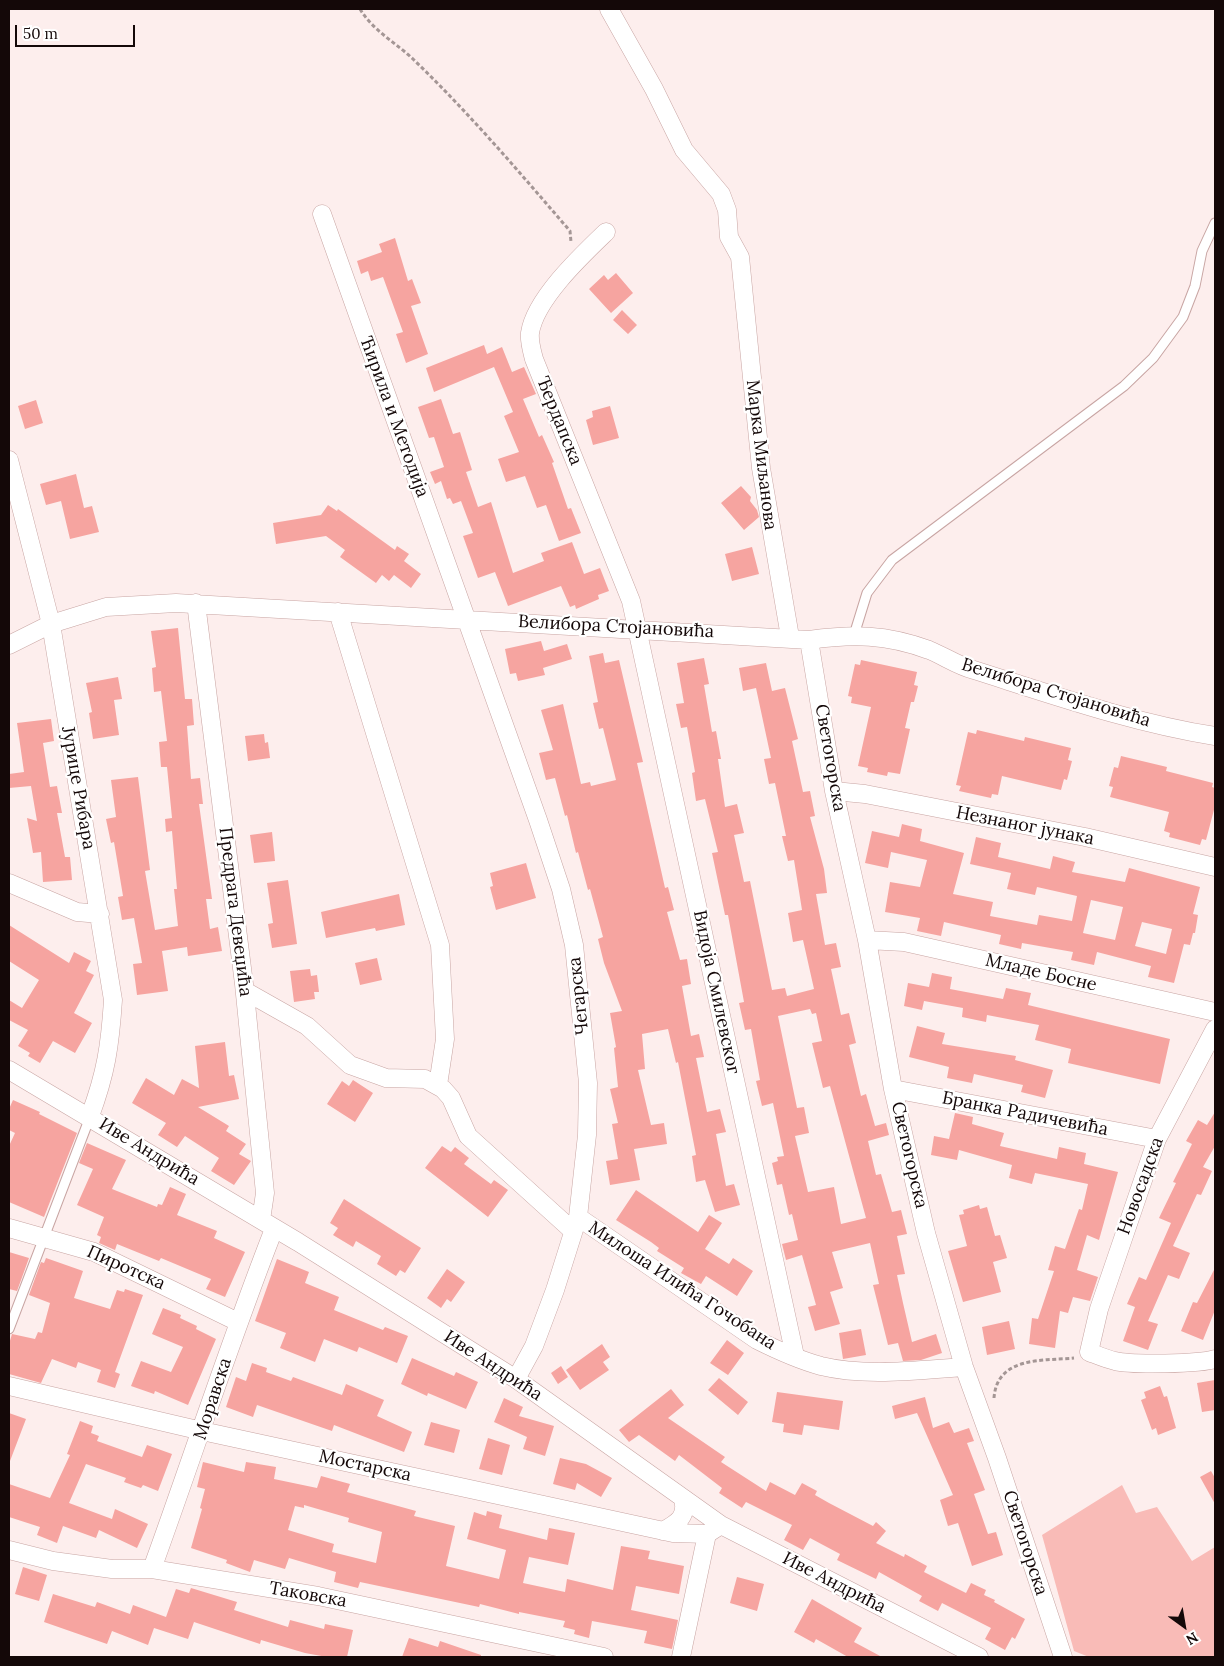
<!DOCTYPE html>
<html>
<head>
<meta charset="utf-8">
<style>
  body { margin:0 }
  #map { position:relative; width:1224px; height:1666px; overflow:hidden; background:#fdeeed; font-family:Lora,serif }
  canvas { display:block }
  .frame { position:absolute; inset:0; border:10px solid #140808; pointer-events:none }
  .north { position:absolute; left:1159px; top:1601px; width:50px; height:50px; -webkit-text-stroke:4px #fff; paint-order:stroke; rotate:148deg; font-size:14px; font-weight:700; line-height:20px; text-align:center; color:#140808 }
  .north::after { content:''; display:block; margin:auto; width:18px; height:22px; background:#140808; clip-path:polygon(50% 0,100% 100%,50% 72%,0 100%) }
  .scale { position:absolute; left:15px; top:25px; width:120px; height:22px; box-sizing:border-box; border:2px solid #140808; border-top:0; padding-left:6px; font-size:15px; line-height:18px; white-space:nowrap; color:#140808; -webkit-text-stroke:4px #fff; paint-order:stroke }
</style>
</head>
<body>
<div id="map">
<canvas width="1224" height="1666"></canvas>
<div class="frame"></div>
<div class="north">N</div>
<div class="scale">50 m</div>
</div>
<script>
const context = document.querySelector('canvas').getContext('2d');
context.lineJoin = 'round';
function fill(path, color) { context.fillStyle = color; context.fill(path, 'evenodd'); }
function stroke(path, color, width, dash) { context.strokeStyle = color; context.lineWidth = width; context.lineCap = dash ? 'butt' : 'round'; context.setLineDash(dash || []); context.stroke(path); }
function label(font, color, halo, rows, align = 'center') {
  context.font = font + ' Lora,serif'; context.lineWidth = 4.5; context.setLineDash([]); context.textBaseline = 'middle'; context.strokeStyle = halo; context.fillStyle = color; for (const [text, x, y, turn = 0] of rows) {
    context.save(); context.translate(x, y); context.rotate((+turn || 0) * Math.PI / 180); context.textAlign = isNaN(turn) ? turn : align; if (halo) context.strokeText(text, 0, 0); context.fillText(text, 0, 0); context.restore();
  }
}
fill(new Path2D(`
  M1122,1485L1136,1513L1157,1507L1192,1561L1215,1547V1657H1089L1074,1651L1042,1535Z`), '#f9bbb7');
fill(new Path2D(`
  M395,238L408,281L412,279L421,303L411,306L428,354L406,363L396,334L403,332L383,277L371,281L368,271L361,274L357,261L382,252L379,244Z
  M616,273L633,293L611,313L589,289L604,275L608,280Z
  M622,310L637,325L628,334L613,320Z
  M484,345L487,354L502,347L512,372L524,367L536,394L523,399L539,437L542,435L554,462L552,463L568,509L571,508L581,533L559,541L546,505L537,508L525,476L506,482L498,459L519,452L504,416L513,412L494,367L434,392L426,368Z
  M441,399L453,434L460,432L472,470L466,472L478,507L491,502L513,573L544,561L541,553L572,542L584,574L600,568L609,591L598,595L599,599L576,609L575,605L570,607L561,586L508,606L495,572L478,578L463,536L473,533L461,501L453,504L450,498L447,499L441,481L435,484L430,472L444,467L434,437L429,438L418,407Z
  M36,400L43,423L25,429L18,406Z
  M610,406L619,438L593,445L586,420L593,417L592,411Z
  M76,474L84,508L92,506L99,532L70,539L61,501L46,505L40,484Z
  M741,486L751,497L750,501L757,510L759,517L744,530L721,503Z
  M328,505L337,511L338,509L395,550L397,546L409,554L404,561L421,574L411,588L394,575L389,581L382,575L376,583L340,557L345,550L326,536L276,544L273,523L321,515Z
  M752,547L759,574L732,581L725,554Z
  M178,628L185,699H192L194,725L187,726L191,779L200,778L203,804H199L212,899H206L210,929L218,927L222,951L188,956L187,947L162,951L168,991L137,995L133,964L142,963L134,918L122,920L118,897L123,896L114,842L111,843L106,819L116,817L111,780L138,777L150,870L145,871L155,930L178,926L174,889H177L172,831L166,832L165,819L172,818L167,767H161L159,742L167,741L161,691L154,692L152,668L156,667L151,631Z
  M541,641L544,651L567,644L572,659L543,668L545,675L518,681L516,673L510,674L505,649Z
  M603,653L605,663L619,660L643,762L637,763L665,888L668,887L674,910L667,912L680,960L687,959L691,984L682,986L691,1036L699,1034L704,1057L696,1058L707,1112L720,1109L726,1132L716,1134L726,1186L734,1184L740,1205L715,1212L705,1180L696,1182L692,1156L696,1155L678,1062L676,1063L668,1029L642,1034L645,1069L638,1070L651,1125L664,1123L667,1144L634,1149L640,1180L610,1185L606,1161L618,1159L612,1124L618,1123L610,1089L618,1087L614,1048L616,1047L610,1013L622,1011L604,963L598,939L603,937L590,889L588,890L578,852L576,853L567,815L565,816L555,778L546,780L539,753L553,750L541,710L563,704L581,784L590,782L591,786L616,780L603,728L599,729L593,703L598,702L589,656Z
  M704,658L709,684L704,685L712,732L716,731L721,759H718L725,807L737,804L744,833L734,835L744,882L750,881L772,990L785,988L787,996L814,989L803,940L793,942L788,913L802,910L794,860L788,861L782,836H786L775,783L769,784L764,759L771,758L756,688L743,691L739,668L766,663L772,691L785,688L798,739L792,741L803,792L810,791L815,816L810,817L824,869L827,893L816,894L825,945L836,943L841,967L831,969L841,1015L849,1013L856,1043L849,1045L861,1096L866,1094L875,1126L886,1123L889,1135L868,1141L876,1175L881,1174L892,1212L901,1210L907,1234L897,1236L905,1274L897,1275L903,1303L912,1342L936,1334L942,1353L921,1360L903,1361L898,1343L888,1345L873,1285L879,1284L870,1243L832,1252L843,1288L830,1292L840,1324L815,1331L808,1307L816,1305L802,1255L786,1260L782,1244L798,1240L792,1214L789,1215L782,1184L777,1185L772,1163L778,1161L777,1157L784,1156L773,1103L762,1106L756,1081L760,1080L751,1029L745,1030L739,1003L744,1002L728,915H725L712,853L718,852L705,799L696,801L692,773L695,772L687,727L681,728L676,704L684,703L677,663ZM810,1009L812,1014L816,1013L822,1041L812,1043L823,1088L830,1086L866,1218L841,1224L834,1187L808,1192L795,1136L809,1133L804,1107L797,1108L778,1016Z
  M861,660L917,672L914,685L918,686L914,702H911L905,728L910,729L900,774L888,772L887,776L867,772L868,768L858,766L871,707L851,703L852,697L848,696L855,664L860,665Z
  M118,677L122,699L114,700L119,735L93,739L89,713L92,712L86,683Z
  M51,719L54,741L43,743L50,787L57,786L62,813H57L65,857H70L72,880L43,882L41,852L33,853L27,818L37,821L31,786L9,788V774L24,772L17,723Z
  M977,730L1024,741L1025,737L1071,748L1068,760L1072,761L1067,780L1064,779L1061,790L1002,776L998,795L992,794L991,798L959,791L961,786L956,785L968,732L976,734Z
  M264,734L265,743L268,742L270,758L248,761L245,736Z
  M1121,756L1167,767L1166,771L1213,783L1212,787L1215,788V806L1206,840L1202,839L1200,845L1169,837L1170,833L1164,831L1169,812L1110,797L1113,787L1109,786L1114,767L1118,768Z
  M902,824L922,829L920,841L964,853L953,894L993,902L990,916L1037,925L1039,915L1072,921L1077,896L1037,887L1035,895L1007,889L1011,873L970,864L976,837L1001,843L998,857L1050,869L1053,856L1075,862L1072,872L1125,882L1129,868L1200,887L1193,914L1198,915L1195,933H1193L1190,945L1184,944L1174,983L1148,977L1151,966L1097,952L1094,965L1071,960L1073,952L1022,943L1021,949L999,944L1001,935L944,922L941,936L917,931L920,918L885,912L890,882L920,887L927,860L891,852L888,868L865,863L872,831L899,837ZM1091,900L1123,907L1115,940L1083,933ZM1142,922L1172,929L1166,954L1135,946Z
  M272,832L275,861L254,863L250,835Z
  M526,863L536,898L496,910L490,887L493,886L490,873Z
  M288,880L297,944L272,948L268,924L273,923L267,883Z
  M399,894L405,925L376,931L375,928L326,938L321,912Z
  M9,925L69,963L74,952L91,961L86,971L94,975L74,1013L92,1023L75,1053L53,1041L40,1063L28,1056L30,1053L18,1046L28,1030L9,1020V1000L22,1008L39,980L9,961Z
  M377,958L382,980L360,985L355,963Z
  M310,969L311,976L317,975L319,992H314L315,999L294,1002L290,971Z
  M932,973L952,977L950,989L1003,999L1006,988L1031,993L1028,1005L1170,1039L1160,1084L1068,1063L1071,1049L1035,1040L1039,1025L987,1015L986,1022L962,1017L963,1008L924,1001L922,1010L904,1006L908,983L929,987Z
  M917,1026L945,1033L942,1044L1016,1056L1015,1060L1053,1070L1045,1098L1021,1092L1023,1085L974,1074L972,1083L947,1078L949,1067L909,1057Z
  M225,1042L229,1076L234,1075L239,1099L198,1107L229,1126L226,1131L246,1144L239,1154L251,1161L234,1185L211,1171L219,1158L185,1136L177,1147L158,1135L166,1123L132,1103L146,1078L174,1095L182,1079L199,1088L195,1046Z
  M353,1080L373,1093L355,1122L327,1104L342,1081L349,1086Z
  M13,1100L40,1112L39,1114L77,1133L44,1217L9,1202V1146L15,1133L9,1130V1109Z
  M1215,1112V1146L1203,1167L1212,1171L1201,1195L1197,1194L1173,1246L1190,1253L1179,1279L1168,1275L1148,1321L1158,1324L1148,1350L1123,1341L1135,1307L1127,1304L1139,1277L1146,1280L1171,1223L1159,1218L1176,1183L1173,1182L1192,1144L1186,1141L1198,1120L1207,1125Z
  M955,1113L973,1117L972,1124L1004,1133L1000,1146L1057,1159L1059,1147L1086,1153L1084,1164L1118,1172L1099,1240L1087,1235L1077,1270L1098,1277L1090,1301L1073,1297L1068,1313L1060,1311L1055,1348L1029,1344L1032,1318L1038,1319L1054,1271L1048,1270L1055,1246L1065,1249L1079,1209L1082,1210L1088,1184L1035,1173L1032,1184L1009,1178L1012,1165L959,1150L957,1160L931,1155L934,1136L949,1139Z
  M87,1143L126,1160L112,1189L157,1207L158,1204L162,1205L170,1187L186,1194L177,1215L217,1231L214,1238L245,1252L225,1297L206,1289L211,1279L161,1258L159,1261L117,1244L115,1250L99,1243L101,1237L97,1235L104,1217L77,1205L93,1169L79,1163Z
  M442,1146L451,1152L455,1147L469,1158L464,1164L491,1184L494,1180L508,1190L488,1217L425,1168Z
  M636,1190L698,1232L709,1215L722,1223L705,1249L729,1264L733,1258L753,1271L737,1296L706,1276L701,1284L681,1273L684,1268L657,1251L659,1248L651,1242L616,1220Z
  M344,1199L421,1248L405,1273L400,1270L396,1276L377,1264L381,1256L356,1241L353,1247L333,1235L338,1228L330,1223Z
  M979,1205L980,1209L987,1207L995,1236L1000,1235L1007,1258L993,1262L1001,1292L963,1302L948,1251L967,1246L959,1215L964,1214L963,1210Z
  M9,1252L29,1258L17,1291L9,1289Z
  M46,1258L83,1271L74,1298L110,1309L117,1290L124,1292L125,1289L143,1295L115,1372L120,1374L115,1388L97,1382L101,1370L78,1362L76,1368L52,1359L41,1383L9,1374V1344L12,1334L35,1339L38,1332L42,1333L50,1303L29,1295L41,1262L44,1263Z
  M277,1259L309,1272L305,1283L339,1297L334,1310L383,1330L385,1327L408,1336L397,1363L359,1347L357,1352L324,1339L315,1362L280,1348L286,1333L255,1321Z
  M1215,1268V1310L1203,1340L1181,1331L1193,1302L1197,1303Z
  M447,1269L465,1282L451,1302L447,1299L441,1308L427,1298Z
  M163,1308L181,1315L180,1318L197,1326L196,1329L216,1339L188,1405L155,1391L154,1394L131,1386L141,1361L171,1372L183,1347L152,1334Z
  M1009,1321L1015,1349L987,1355L982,1327Z
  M861,1329L866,1355L843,1359L839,1333Z
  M727,1340L744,1353L728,1375L710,1363Z
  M602,1344L610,1357L603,1362L609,1370L580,1390L566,1370Z
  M412,1358L454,1376L456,1372L478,1382L466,1409L428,1393L427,1396L401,1384Z
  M252,1363L267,1368L266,1372L291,1381L293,1377L342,1395L346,1384L384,1400L377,1416L412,1432L404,1452L334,1425L332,1431L257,1405L253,1417L226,1407L236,1377L246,1381Z
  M561,1366L568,1377L558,1384L551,1373Z
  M719,1378L748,1402L738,1415L708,1390Z
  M1215,1380V1410L1202,1412L1197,1383Z
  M1160,1386L1164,1397L1167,1396L1176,1428L1158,1435L1156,1428L1152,1430L1141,1400L1146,1398L1144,1392Z
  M671,1389L684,1405L668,1418L725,1457L721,1462L766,1491L770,1482L795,1495L802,1483L817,1491L815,1495L829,1503L873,1526L876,1522L886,1531L876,1543L904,1557L905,1554L927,1566L924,1572L966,1593L971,1583L986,1590L984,1595L995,1600L994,1602L1025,1619L1015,1639L1012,1637L1005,1650L985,1639L991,1628L942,1603L938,1611L919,1601L922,1596L879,1572L876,1579L837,1560L840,1554L810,1538L803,1550L784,1540L792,1525L746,1502L742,1508L719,1493L722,1488L679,1455L675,1461L639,1435L629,1442L619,1430Z
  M777,1392L843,1401L839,1430L804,1425L802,1435L783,1432L784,1424L772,1422Z
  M925,1397L933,1428L949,1422L954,1433L969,1428L974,1441L967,1443L985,1490L974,1494L988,1534L996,1532L1003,1555L972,1566L958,1523L948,1526L940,1500L953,1495L917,1413L895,1419L892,1406Z
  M504,1398L523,1407L519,1416L554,1426L545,1456L523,1449L527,1437L494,1422Z
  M9,1413L26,1419L10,1461H9Z
  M80,1421L93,1426L91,1433L99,1436L97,1441L142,1457L147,1445L172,1454L158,1491L143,1485L141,1488L124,1482L126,1478L86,1464L69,1503L112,1519L115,1509L148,1524L137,1548L99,1530L96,1538L63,1526L57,1543L37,1535L40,1527L9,1517V1484L50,1498L70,1455L67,1454Z
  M431,1422L460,1430L454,1453L424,1445Z
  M488,1438L510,1445L502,1475L479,1469Z
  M560,1458L586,1464L612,1478L601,1497L577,1483L575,1490L553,1484Z
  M203,1462L244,1472L246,1462L276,1467L274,1479L317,1488L321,1476L350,1484L347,1492L416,1511L414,1516L455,1526L446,1566L499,1579L506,1550L467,1539L474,1512L486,1516L487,1511L502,1515L499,1528L547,1540L549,1528L575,1533L568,1565L529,1557L523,1583L565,1592L567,1579L613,1590L621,1546L650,1551L648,1559L684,1566L679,1594L636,1586L631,1610L678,1620L672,1649L644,1643L647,1631L592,1621L589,1638L574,1634L575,1630L563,1627L565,1621L519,1612V1614L480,1604L479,1607L360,1582L358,1588L334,1582L336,1572L289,1558L285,1569L254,1560L250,1572L226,1563L227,1560L191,1548L202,1509L200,1508L205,1489L197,1487ZM304,1505L349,1518L348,1522L382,1532L376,1563L332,1552L334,1544L288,1530L295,1506L304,1508Z
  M1211,1471L1215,1478V1504L1200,1477Z
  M23,1567L47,1575L39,1601L15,1594Z
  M737,1577L764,1584L757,1611L730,1603Z
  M191,1588L237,1602L234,1610L288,1627L290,1620L324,1629L325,1624L353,1630L347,1657H327L305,1653L261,1640L260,1644L194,1622L188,1639L154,1628L148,1645L112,1631L107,1644L44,1622L53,1594L95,1607L97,1602L130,1614L133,1605L166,1617L176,1589L189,1593Z
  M812,1599L862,1628L854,1642L882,1657H848L816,1639L814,1643L794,1632Z
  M409,1638L438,1647L440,1641L481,1655V1657H402Z`), '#f6a4a0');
const lane = new Path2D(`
  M854,635L867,593L892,560L1124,386L1153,358L1183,317L1195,286L1202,251L1215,223
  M9,1329L90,1117`);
const street = new Path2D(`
  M609,9L654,89L684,150L721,194L727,210L729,237L740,257L761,468L790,637
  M322,214L538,820L561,889L574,945L588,1083L587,1135L578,1217L555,1290L534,1346L516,1379
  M606,232C582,255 535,299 530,333C529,342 532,351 534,359L631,601L795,1356
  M9,460L51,624L113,1000C110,1046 106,1073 90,1116
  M196,603L244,984L265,1193L261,1220
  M338,612L440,945L445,1039L438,1085
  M809,640L834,791L867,940L893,1089L926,1233L964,1367L997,1458L1063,1657
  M9,645L51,624L106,607L176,603L809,640C853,634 886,634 929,650C944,656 958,666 974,670C1053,695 1133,723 1215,736
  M834,791L865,794L1085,837L1215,867
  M9,883L77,912L100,914
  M867,940L904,942L1215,1012
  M245,991L307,1026L350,1065L386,1078L425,1079L443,1089L451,1098L468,1136L573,1231
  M1215,1029L1157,1139L1099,1309L1089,1352C1097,1355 1106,1359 1115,1361C1131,1365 1200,1364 1215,1359
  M9,1070L298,1242L516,1379L721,1525L979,1657
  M893,1089L1157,1139
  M578,1217L757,1340C777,1350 799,1360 821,1366C866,1377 918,1370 964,1367
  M9,1228L94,1252L238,1322
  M9,1386L202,1431L673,1533L707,1534L721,1525
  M663,1531C677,1523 688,1517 683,1499
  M9,1550L53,1561L112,1569H152L318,1596L604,1657
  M152,1569C193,1456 230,1341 274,1229
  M681,1657L707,1534`);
stroke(lane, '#c8a5a3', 11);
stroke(street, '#c8a5a3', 19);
stroke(new Path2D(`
  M360,9C373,31 398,44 415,61C470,114 520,173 570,231L571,242
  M994,1398C997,1356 1043,1361 1074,1358`), '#a49695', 3, [4, 2.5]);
stroke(lane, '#fff', 9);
stroke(street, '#fff', 18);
label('18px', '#140808', '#fff', [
  ["Ћирила и Методија",394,417,70],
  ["Ђердапска",559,421,68],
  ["Марка Миљанова",761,455,83],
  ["Велибора Стојановића",616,627,3],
  ["Велибора Стојановића",1056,693,17],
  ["Светогорска",830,758,80],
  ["Јурице Рибара",78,788,80],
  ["Незнаног јунака",1025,826,11],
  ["Предрага Девеџића",235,912,83],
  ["Младе Босне",1041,973,13],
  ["Видоја Смилевског",716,992,78],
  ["Чегарска",579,996,-96],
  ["Бранка Радичевића",1025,1114,11],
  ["Иве Андрића",149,1152,31],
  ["Светогорска",909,1155,77],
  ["Новосадска",1141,1186,-70],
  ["Пиротска",126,1268,24],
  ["Милоша Илића Гочобана",682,1286,33],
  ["Иве Андрића",493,1366,33],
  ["Моравска",213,1399,-72],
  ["Мостарска",365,1466,12],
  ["Светогорска",1025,1543,72],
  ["Иве Андрића",834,1583,27],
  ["Таковска",308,1595,10]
]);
</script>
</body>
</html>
